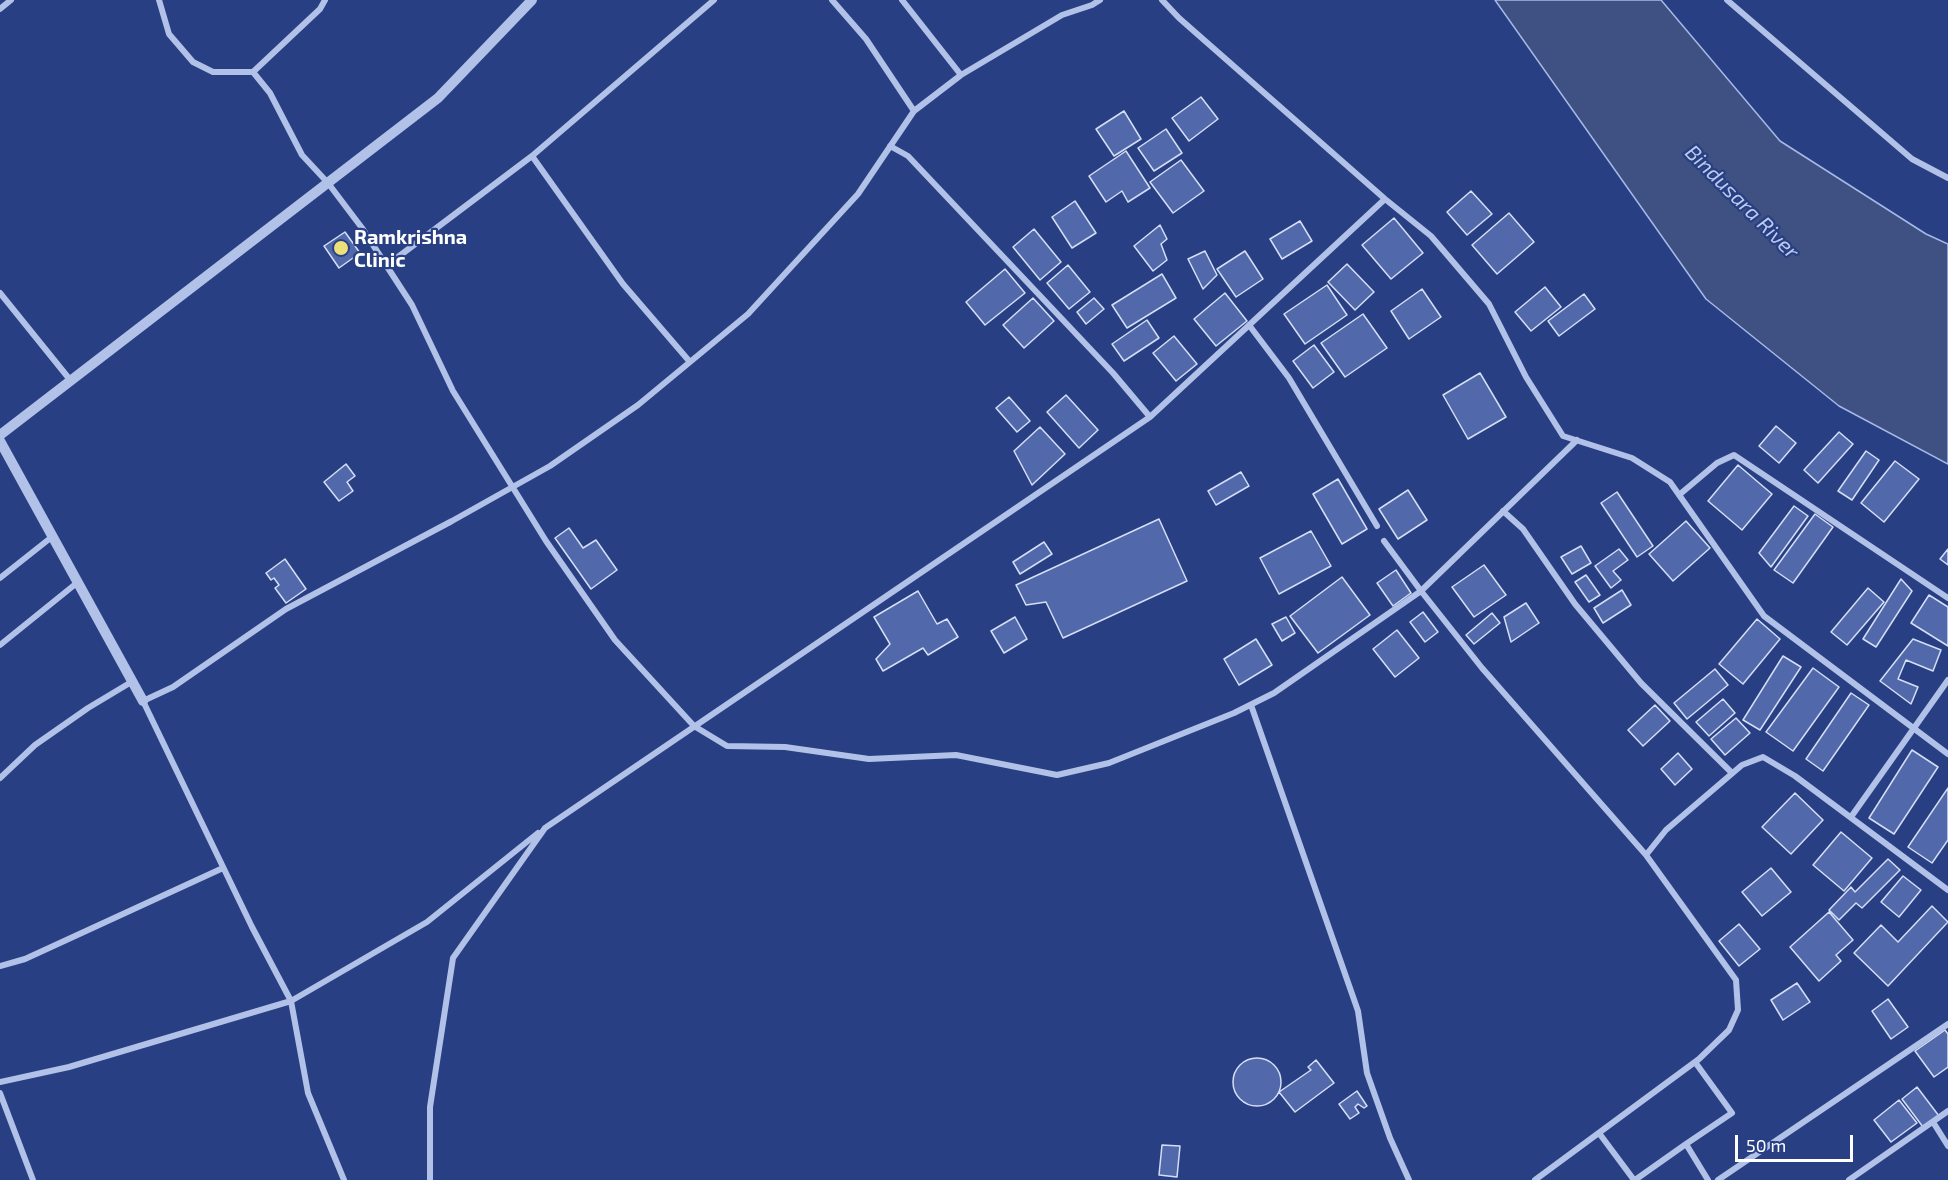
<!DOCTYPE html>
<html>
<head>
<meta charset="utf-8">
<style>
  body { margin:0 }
  #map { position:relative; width:1948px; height:1180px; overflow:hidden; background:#284083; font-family:"Exo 2",sans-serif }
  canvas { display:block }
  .scale { position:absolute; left:1735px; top:1135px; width:118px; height:27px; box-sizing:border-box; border:3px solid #fff; border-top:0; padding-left:8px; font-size:18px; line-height:21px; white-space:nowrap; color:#fff; -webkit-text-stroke:4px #284083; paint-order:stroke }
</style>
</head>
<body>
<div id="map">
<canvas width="1948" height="1180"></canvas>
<div class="scale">50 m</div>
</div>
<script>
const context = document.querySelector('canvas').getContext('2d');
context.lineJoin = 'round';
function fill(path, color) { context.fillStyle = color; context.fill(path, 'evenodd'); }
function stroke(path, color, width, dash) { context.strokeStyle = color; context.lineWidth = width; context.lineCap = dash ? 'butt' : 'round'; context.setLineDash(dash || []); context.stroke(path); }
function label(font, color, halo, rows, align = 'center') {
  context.font = font + ' "Exo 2",sans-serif'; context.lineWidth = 4.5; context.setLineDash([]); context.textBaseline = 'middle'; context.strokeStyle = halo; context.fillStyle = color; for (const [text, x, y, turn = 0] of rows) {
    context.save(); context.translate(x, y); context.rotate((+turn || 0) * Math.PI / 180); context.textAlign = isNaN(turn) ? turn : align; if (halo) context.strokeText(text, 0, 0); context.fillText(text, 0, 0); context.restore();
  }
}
const water = new Path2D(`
  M1495,0H1661L1780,141L1926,234L1948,244V464L1839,406L1706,299Z`);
fill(water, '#3f5182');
stroke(water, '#a6b9e7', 1.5);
const building = new Path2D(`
  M1201,97L1218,119L1189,141L1172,118Z
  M1124,111L1141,139L1114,156L1096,129Z
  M1166,129L1182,153L1154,171L1138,148Z
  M1126,151L1150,188L1128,202L1122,191L1106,202L1089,176Z
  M1181,160L1204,191L1173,213L1150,182Z
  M1471,191L1492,214L1467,235L1447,212Z
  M1075,201L1096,233L1072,248L1052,217Z
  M1509,213L1534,242L1497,274L1472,245Z
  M1394,218L1423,253L1391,279L1362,245Z
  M1300,221L1312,241L1282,259L1270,239Z
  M1160,225L1167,239L1161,244L1167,260L1153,271L1134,246Z
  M1034,229L1061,262L1040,280L1013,247Z
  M345,232L360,253L339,268L324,246Z
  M1205,251L1217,275L1203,289L1188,259Z
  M1245,251L1263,279L1236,297L1217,269Z
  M1347,264L1374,292L1355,310L1328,282Z
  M1068,265L1090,292L1069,309L1047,283Z
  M1005,269L1025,293L985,325L966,302Z
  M1162,274L1176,298L1127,328L1112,305Z
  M1327,285L1347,315L1305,344L1284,314Z
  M1545,287L1561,307L1531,331L1515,312Z
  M1422,289L1441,317L1409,339L1391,311Z
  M1225,293L1247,321L1216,346L1194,319Z
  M1584,294L1595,309L1559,336L1548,321Z
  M1033,298L1054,321L1024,348L1003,325Z
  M1094,298L1104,309L1086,324L1077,312Z
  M1363,314L1387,348L1345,377L1321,343Z
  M1147,320L1159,338L1124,361L1112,344Z
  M1174,336L1197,364L1176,381L1153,353Z
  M1314,345L1334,372L1313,388L1293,361Z
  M1480,373L1506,417L1468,439L1443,395Z
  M1066,395L1098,430L1079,448L1047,412Z
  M1009,397L1030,421L1017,432L996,408Z
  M1776,426L1796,443L1779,463L1759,446Z
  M1040,427L1065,454L1032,485L1014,451Z
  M1839,432L1853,444L1818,483L1804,470Z
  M1866,451L1879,460L1852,500L1838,491Z
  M1895,461L1919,479L1884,522L1861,503Z
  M346,464L355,476L347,482L353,491L339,501L324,482Z
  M1738,465L1772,494L1742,530L1708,501Z
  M1241,472L1249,486L1216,505L1208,491Z
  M1338,479L1367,529L1342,544L1313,494Z
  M1408,490L1427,520L1398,539L1379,509Z
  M1617,492L1653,546L1637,557L1601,503Z
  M1794,506L1808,516L1771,567L1759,553Z
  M1815,514L1833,527L1793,583L1774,570Z
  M1159,519L1187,581L1063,638L1046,602L1026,605L1016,585Z
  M1686,521L1710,548L1673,581L1649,554Z
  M569,528L583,548L596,540L617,570L591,589L555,538Z
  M1311,531L1331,566L1279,594L1260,558Z
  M1044,542L1052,554L1020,574L1013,562Z
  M1581,546L1591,563L1572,574L1561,557Z
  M1619,549L1628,560L1613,571L1621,580L1611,588L1595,566Z
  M1948,549V565L1940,559Z
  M285,559L306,589L286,603L275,588L279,585L274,578L271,580L266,573Z
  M1484,565L1506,595L1474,617L1452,587Z
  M1396,570L1411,593L1393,606L1377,583Z
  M1586,575L1600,595L1589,602L1575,582Z
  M1342,577L1370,615L1318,653L1290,616Z
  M1901,579L1912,591L1876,647L1863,639Z
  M1868,588L1884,602L1847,645L1831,632Z
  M1622,590L1631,605L1603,623L1594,608Z
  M918,591L937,624L947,619L958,637L928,655L923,648L883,671L876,659L890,644L874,617Z
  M1929,595L1948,607V646L1911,623Z
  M1526,603L1539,623L1511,642L1504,617Z
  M1423,612L1438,632L1425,642L1410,622Z
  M1492,613L1500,623L1474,644L1466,635Z
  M1015,617L1027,639L1004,653L991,631Z
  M1286,617L1295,633L1282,641L1272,624Z
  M1757,619L1780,639L1743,684L1719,664Z
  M1397,630L1419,658L1395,677L1373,649Z
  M1256,639L1272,665L1239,685L1224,659Z
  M1913,639L1941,650L1933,671L1906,660L1898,679L1918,687L1911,704L1880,681Z
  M1783,656L1801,667L1760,730L1743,720Z
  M1813,668L1839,687L1793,751L1766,732Z
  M1715,669L1728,685L1687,719L1674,703Z
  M1851,693L1869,705L1823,771L1806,759Z
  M1723,699L1735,713L1709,736L1696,722Z
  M1655,705L1670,721L1643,746L1628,730Z
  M1736,718L1750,733L1725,755L1711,739Z
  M1912,750L1938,767L1894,834L1869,818Z
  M1678,753L1692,769L1675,785L1661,769Z
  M1948,788V840L1932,863L1908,847Z
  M1795,793L1823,820L1791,854L1762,827Z
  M1841,832L1872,858L1844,891L1813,865Z
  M1888,859L1900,870L1862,908L1856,903L1839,920L1829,910L1851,887L1855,892Z
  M1771,868L1791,892L1762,916L1742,892Z
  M1903,876L1921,890L1899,917L1881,902Z
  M1932,906L1948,922L1888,986L1854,953L1881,925L1898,942Z
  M1829,912L1853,940L1836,955L1841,961L1819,981L1790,947Z
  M1739,924L1760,949L1739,966L1719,941Z
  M1797,983L1810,1002L1783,1020L1771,1000Z
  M1888,999L1908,1027L1891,1039L1872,1011Z
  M1945,1030L1948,1034V1067L1934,1077L1915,1051Z
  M1233 1082a24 24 0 1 1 48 0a24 24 0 1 1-48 0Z
  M1316,1060L1334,1083L1295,1112L1279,1092L1311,1070L1308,1067Z
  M1917,1087L1939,1116L1923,1127L1902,1099Z
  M1357,1091L1367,1106L1364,1108L1358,1104L1355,1107L1359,1113L1350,1119L1339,1104Z
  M1899,1100L1917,1123L1891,1142L1874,1120Z
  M1162,1145L1180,1146L1177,1177L1159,1175Z`);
fill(building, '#5169ab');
stroke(building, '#d5def5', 1.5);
stroke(new Path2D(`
  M159,0L169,34L193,62L213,72H253L270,93L302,155L328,183L362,228L412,305L453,391L546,541L615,640L694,726L727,746L785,747L869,759L956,755L1057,775L1109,763L1234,713L1274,693L1421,591L1384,541
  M832,0L866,39L914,111
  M902,0L961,75
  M1162,0L1179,18L1385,199L1431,236L1489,304L1526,377L1563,436L1632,458L1670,482L1764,616L1948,754
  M1727,0L1912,159L1948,178
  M0,9L11,0
  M253,72L320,9L325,0
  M890,146L908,156L1113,373L1150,417
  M532,156L623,284L690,362
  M386,266L532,156L714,0
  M0,293L71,381
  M1249,325L1289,378L1377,526
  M1577,440L1421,591L1482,668L1646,855L1666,830L1742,765L1763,757L1795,776L1948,890
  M1679,495L1717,463L1734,455L1948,598
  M1503,511L1523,529L1575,604L1641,683L1732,773
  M0,578L53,536
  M0,645L78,582
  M1251,705L1358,1011L1367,1073L1390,1138L1409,1180
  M0,778L35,745L88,708L133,681
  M1851,817L1948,680
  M0,966L25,959L223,868
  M0,1082L69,1067L291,1001L427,922L538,833
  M0,1093L33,1180
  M1933,1122L1948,1146
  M1599,1133L1634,1180
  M1686,1144L1732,1113L1695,1062
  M344,1180L308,1093L291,1001L252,927L143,701L173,687L286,609L452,521L550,466L638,405L748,314L858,194L914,111L961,75L1062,15L1092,5L1100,0
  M430,1180V1107L453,958L545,828L1150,417L1385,199
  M1535,1180L1699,1059L1729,1030L1738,1010L1736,980L1646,855
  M1635,1180L1686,1144L1708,1180
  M1718,1180L1948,1024
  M1849,1180L1948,1111`), '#b1c1e7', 6);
stroke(new Path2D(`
  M0,435L438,98L532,0
  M0,441L143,701`), '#b1c1e7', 10);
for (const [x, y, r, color] of [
  [341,248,8,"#eee078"]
]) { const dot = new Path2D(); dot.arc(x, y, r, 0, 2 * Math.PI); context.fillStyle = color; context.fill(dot); stroke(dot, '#284083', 2); }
label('bold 20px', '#fff', '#284083', [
  ["Ramkrishna",354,237],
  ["Clinic",354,260]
], 'left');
label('italic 21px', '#bdcbee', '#284083', [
  ["Bindusara River",1742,202,45]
]);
</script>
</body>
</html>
